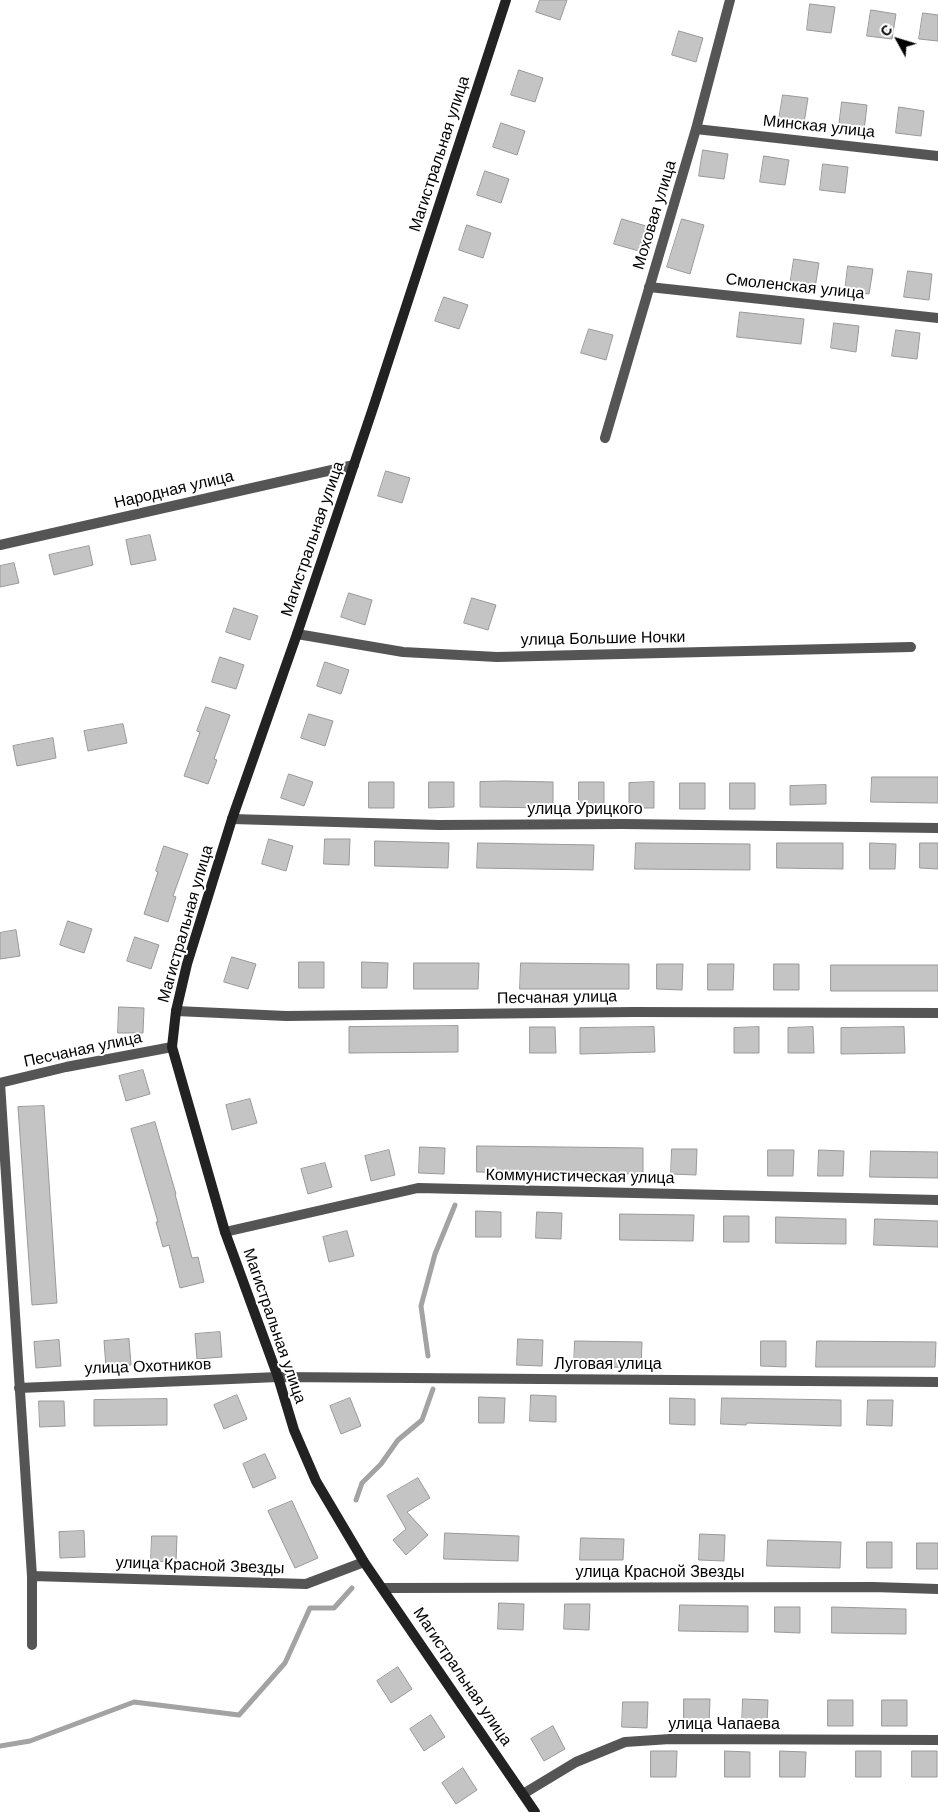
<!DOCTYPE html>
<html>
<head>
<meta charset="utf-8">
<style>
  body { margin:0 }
  #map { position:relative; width:938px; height:1812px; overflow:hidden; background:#fff; font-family:Arial,sans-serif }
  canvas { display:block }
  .north { position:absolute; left:873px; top:15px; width:50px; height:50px; -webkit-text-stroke:4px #fff; paint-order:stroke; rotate:309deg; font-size:14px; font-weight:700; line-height:20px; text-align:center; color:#000 }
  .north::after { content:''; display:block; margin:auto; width:18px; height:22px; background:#000; clip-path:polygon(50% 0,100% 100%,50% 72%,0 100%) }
</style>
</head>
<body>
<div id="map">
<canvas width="938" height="1812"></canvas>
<div class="north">С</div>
</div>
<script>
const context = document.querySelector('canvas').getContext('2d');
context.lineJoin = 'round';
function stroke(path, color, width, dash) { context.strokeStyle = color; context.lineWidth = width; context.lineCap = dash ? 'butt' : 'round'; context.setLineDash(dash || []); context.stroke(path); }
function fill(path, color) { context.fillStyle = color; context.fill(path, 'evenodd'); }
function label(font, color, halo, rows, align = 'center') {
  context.font = font + ' Arial,sans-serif'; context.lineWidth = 4; context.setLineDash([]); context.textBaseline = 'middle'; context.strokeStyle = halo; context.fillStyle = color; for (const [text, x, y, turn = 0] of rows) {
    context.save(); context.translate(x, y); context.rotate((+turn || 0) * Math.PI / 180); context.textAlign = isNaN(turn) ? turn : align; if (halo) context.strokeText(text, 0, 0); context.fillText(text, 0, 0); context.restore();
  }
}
stroke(new Path2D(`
  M428,1356L421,1306L435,1254L455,1205
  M356,1500L362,1483L381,1464L398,1440L422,1420L433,1389
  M0,1746L30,1741L134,1702L239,1715L285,1663L310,1608H334L352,1588`), '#a3a3a3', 5);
const building = new Path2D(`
  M540,0H567L560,20L536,12Z
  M810,4L835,7L831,33L807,30Z
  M871,10L896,14L892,39L867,36Z
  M923,13L938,15V41L919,39Z
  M679,31L703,38L696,62L672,55Z
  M519,70L543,78L535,102L511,95Z
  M783,95L808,98L804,123L779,120Z
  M842,102L867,105L864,131L839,127Z
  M899,107L924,111L921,136L896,133Z
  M501,123L525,131L517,155L493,147Z
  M703,150L728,154L724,179L699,176Z
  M764,156L789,160L785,185L760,182Z
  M823,164L848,167L845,193L820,190Z
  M485,171L509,179L501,203L477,195Z
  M622,219L646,226L639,251L614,244Z
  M682,219L704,225L690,274L667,267Z
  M467,225L491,233L483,258L459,250Z
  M794,259L819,263L815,288L790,285Z
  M848,266L873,269L869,294L845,291Z
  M908,271L932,274L929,300L904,297Z
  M444,297L468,305L459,329L435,321Z
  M740,312L804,319L801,344L737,337Z
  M834,323L859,326L856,352L831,348Z
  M589,329L613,335L606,360L581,353Z
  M896,330L920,333L917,359L892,356Z
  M386,471L410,478L402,503L378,496Z
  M150,535L156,560L131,565L126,540Z
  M89,546L93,565L54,575L49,555Z
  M14,563L19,583L0,587V566Z
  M349,593L372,600L365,625L341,617Z
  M472,598L496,605L488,630L464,623Z
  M234,608L258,616L250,640L226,632Z
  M220,657L244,665L236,689L212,682Z
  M325,662L349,670L341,694L317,686Z
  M206,707L230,715L214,759L217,760L208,784L184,776L200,732L197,731Z
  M309,714L333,721L325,746L301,738Z
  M123,724L127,743L88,751L84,731Z
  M53,738L56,758L17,766L13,746Z
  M289,774L313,782L304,806L281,798Z
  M872,777H938V803L871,802Z
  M505,781L553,782V808L480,807V782Z
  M369,782H394V808H369Z
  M429,782H454V807L429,808Z
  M579,782H604V807L579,808Z
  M654,782V808H629V783Z
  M680,783H705V809H680Z
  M730,783H755V809H730Z
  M826,785V804L790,805V786Z
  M269,839L293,846L286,871L262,864Z
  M325,839H350L349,865L324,864Z
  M375,841L449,843L448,868L375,866Z
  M478,843L594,845L593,870L477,868Z
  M636,843L750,844V870L635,869Z
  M777,843H843V869L777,868Z
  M870,843L896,844L895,869H870Z
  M920,843H938V869L920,868Z
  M164,846L188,854L173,896L176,897L168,922L144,914L158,872L156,871Z
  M68,921L92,929L84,953L60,945Z
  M16,930L20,956L0,959V933Z
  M135,937L159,945L151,969L127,961Z
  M232,957L256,964L248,989L224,982Z
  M299,962H324V988H299Z
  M362,962L388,963L387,988H362Z
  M414,963H479L478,989H414Z
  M521,963L629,964V989H520Z
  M657,964H683L682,990L657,989Z
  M708,964H734L733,990H708Z
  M774,964H799V990H774Z
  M831,965H938V991H831Z
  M119,1007L144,1008L143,1033H118Z
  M458,1026V1052L349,1053V1027Z
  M530,1027H555L556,1053H530Z
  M654,1027L655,1052L580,1054V1028Z
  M759,1027V1053H734V1028Z
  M813,1027L814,1053H788V1028Z
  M904,1027L905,1053L841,1054V1028Z
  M143,1070L150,1094L126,1101L119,1076Z
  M250,1099L257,1123L232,1130L226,1105Z
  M44,1106L57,1303L32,1305L18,1107Z
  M155,1122L176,1194H175L192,1258L198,1257L204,1282L180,1288L169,1245L163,1247L156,1222H158L131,1129Z
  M477,1146L643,1148V1174L477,1172Z
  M420,1147L445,1148L444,1174L419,1173Z
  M672,1149H697L696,1175L671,1174Z
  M389,1150L395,1175L371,1181L365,1156Z
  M768,1150H794L793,1176H768Z
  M819,1150L844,1151L843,1176H818Z
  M871,1151L938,1152V1178L870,1177Z
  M325,1163L332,1187L308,1194L301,1169Z
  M476,1211L501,1212V1237H476Z
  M537,1212L562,1213L561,1239L536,1238Z
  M620,1214L694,1215L693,1241L620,1240Z
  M724,1216H749V1242H724Z
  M776,1217L846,1219V1244L776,1243Z
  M875,1219L938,1221V1247L874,1245Z
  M347,1231L354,1256L329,1262L323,1237Z
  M220,1332L222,1357L197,1359L195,1334Z
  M129,1339L131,1365L106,1367L104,1341Z
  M518,1339L543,1340L542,1366L517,1365Z
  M59,1340L61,1366L36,1368L34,1342Z
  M575,1341L642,1342L641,1368L574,1366Z
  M761,1341H786V1367L761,1366Z
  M817,1341L936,1342L935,1367H816Z
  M237,1395L247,1419L224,1429L214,1405Z
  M531,1395L556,1396V1422L530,1421Z
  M479,1397L505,1398L504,1423H479Z
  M350,1398L361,1426L341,1434L330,1406Z
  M670,1398L695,1399V1425L670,1424Z
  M722,1398L841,1400V1426L747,1423L746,1425L721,1424Z
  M167,1399V1425L94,1426V1400Z
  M868,1400H893L892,1426L867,1425Z
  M39,1401H64L65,1426L40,1427Z
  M265,1454L276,1478L253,1488L243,1464Z
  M418,1478L430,1498L407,1512L428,1535L406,1555L393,1540L406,1529L387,1496Z
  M292,1501L318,1558L295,1568L268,1511Z
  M84,1531L85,1557L60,1558L59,1532Z
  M445,1533L519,1536L518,1561L444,1559Z
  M700,1534L725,1535L724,1561L699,1560Z
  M152,1536H177L176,1562L151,1561Z
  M581,1538L624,1539L623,1560H580Z
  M768,1540L841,1542L840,1568L767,1566Z
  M867,1542H892V1568H867Z
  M917,1543H938V1569H917Z
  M499,1603L524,1604L523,1630L498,1629Z
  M565,1604H590L589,1630L564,1629Z
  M680,1605L748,1606V1632L679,1631Z
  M775,1607H800V1633L775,1632Z
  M832,1607L906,1609V1634L832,1633Z
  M398,1667L412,1689L391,1703L377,1681Z
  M684,1699H710L709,1725L684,1724Z
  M743,1699L768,1700L767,1725H742Z
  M828,1700H853V1726H828Z
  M882,1700H907V1726H882Z
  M623,1702H648L647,1728L622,1727Z
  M431,1715L445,1737L424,1751L410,1729Z
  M553,1726L565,1749L544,1761L531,1739Z
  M651,1751H677L676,1777H651Z
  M725,1751L750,1752V1777H725Z
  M780,1751L806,1752L805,1777H780Z
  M856,1751H881V1777H856Z
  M912,1751H937V1777H912Z
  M463,1768L477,1790L456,1804L442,1783Z`);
fill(building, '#c4c4c4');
stroke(building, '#999', 1);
stroke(new Path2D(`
  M696,129L938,156
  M649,287L938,318
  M605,438L696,129L730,0
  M0,545L354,465
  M297,634L403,652L497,657L911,647
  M232,819L439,825L623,824L938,828
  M176,1011L286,1016L633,1012L938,1013
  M0,1083L32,1576V1645
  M0,1083L66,1067L172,1047
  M225,1232L418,1188L938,1200
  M19,1388L278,1377L938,1382
  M32,1576L306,1584L364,1562
  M383,1588L873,1587L938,1589
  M523,1794L576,1762L625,1742L670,1739L938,1740`), '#555', 10);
stroke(new Path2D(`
  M506,0L374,405L297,634L232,819L187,964L176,1011L172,1047L225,1232L278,1377L294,1430L316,1481L364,1562L535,1812`), '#222', 10);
label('16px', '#000', '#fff', [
  ["Минская улица",819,127,6],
  ["Магистральная улица",440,154,-72],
  ["Моховая улица",655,215,-73],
  ["Смоленская улица",795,287,6],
  ["Народная улица",174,490,-13],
  ["Магистральная улица",313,539,-71],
  ["улица Большие Ночки",603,639,-1],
  ["улица Урицкого",585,810],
  ["Магистральная улица",186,924,-74],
  ["Песчаная улица",557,998,-1],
  ["Песчаная улица",83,1050,-12],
  ["Коммунистическая улица",580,1177,1],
  ["Магистральная улица",274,1326,71],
  ["Луговая улица",608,1365],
  ["улица Охотников",148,1367,-2],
  ["улица Красной Звезды",200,1566,2],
  ["улица Красной Звезды",660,1573],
  ["Магистральная улица",462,1677,56],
  ["улица Чапаева",724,1725]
]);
</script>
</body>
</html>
